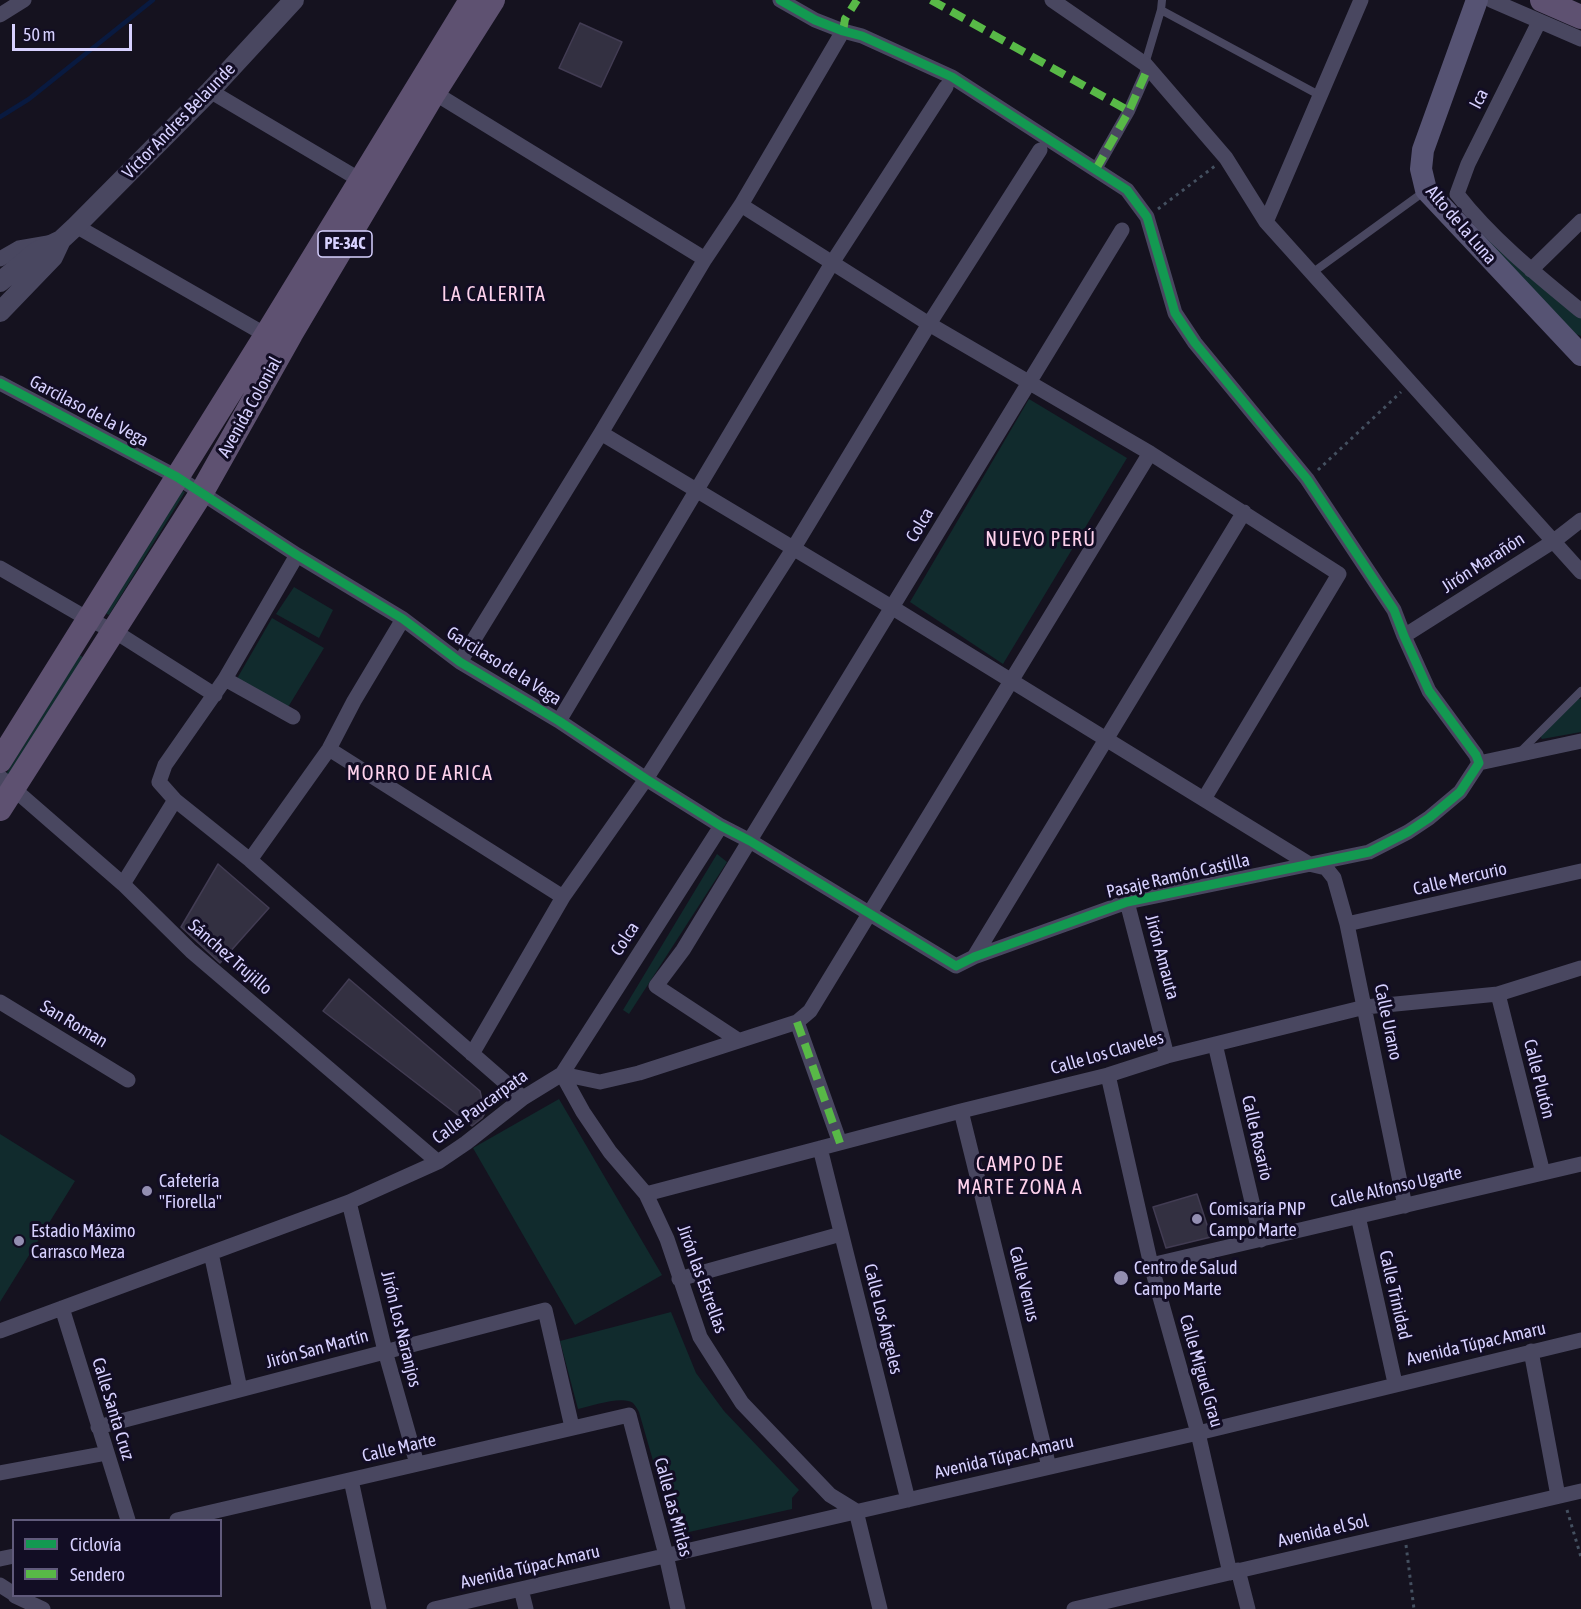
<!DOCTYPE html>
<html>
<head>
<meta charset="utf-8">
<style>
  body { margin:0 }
  #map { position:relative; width:1581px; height:1609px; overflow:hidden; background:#15121f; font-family:"Asap Condensed",sans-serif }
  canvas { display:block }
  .legend { position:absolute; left:12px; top:1519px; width:210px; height:78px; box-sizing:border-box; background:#120d24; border:2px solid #615b7c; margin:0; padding:8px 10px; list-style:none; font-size:18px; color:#d7d1ff }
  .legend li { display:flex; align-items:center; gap:12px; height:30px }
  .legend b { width:30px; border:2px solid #615b7c }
  .scale { position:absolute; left:12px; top:24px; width:120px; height:27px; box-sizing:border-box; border:3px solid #d7d1ff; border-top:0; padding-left:8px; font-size:18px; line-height:21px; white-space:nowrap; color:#d7d1ff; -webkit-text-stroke:4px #120d24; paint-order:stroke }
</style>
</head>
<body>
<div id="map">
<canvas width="1581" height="1609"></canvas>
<ul class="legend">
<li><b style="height:8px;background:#139951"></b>Ciclovía</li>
<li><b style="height:8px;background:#58b947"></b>Sendero</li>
</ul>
<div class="scale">50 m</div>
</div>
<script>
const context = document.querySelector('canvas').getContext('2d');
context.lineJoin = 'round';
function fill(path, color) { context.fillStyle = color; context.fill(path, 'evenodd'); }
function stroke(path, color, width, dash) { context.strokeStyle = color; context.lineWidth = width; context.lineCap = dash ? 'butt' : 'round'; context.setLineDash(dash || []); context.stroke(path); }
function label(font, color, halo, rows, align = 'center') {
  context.font = font + ' "Asap Condensed",sans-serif'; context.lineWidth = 6; context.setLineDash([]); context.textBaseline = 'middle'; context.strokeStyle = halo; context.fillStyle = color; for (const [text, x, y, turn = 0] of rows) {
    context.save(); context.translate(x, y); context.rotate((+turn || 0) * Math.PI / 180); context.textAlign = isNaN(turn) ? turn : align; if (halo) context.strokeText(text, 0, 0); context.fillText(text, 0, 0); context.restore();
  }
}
fill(new Path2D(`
  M1462,217L1581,317V336L1576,334Z
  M1029,399L1127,458L1003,664L910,602Z
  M180,490L185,492L109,615L105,613Z
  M294,587L333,610L319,638L276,614Z
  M272,618L324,648L282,717L231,689Z
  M79,655L85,658L9,783L3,779Z
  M1577,699H1581V732L1542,739L1540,736Z
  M717,854L727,862L629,1014L623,1010Z
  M559,1099L662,1275L575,1325L473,1148Z
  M0,1134L75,1181L0,1302Z
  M671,1312L696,1373L724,1411L799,1490L792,1498V1509L689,1532L671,1523L639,1412C638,1410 635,1405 633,1403C623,1395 591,1406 578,1409L560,1341Z`), '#112b2d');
stroke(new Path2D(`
  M0,117L29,99L153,0`), '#091a40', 4.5);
const building = new Path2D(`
  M580,23L622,42L601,87L559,68Z
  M218,864L269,908L220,963L181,927Z
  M349,979L480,1091L485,1113L482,1118L472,1126L323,1011Z
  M1197,1194L1211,1237L1166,1248L1153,1207Z`);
fill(building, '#333041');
stroke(building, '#423c53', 1.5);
stroke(new Path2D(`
  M1158,209L1215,166
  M1318,470L1401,392
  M1567,1510L1581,1557
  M1406,1545L1414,1609`), '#445060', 3, [3, 4.5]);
stroke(new Path2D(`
  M1161,10L1319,95
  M1145,64L1161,10L1162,0
  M1312,273L1425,191
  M1522,750L1581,691`), '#494760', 8);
stroke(new Path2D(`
  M1096,169L1129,111L1148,68`), '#494760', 12);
stroke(new Path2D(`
  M1052,0L1145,64L1226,158L1266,222L1581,572
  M1491,0L1581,39
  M0,15L24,0
  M1539,22L1468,164L1457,194C1492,239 1537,275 1581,311
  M428,89L705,259
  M210,91L367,184
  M741,205L929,324L1150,453L1339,574L1204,799
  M1266,222L1361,0
  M76,226L266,335H272
  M0,259L19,248L48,243
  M1531,270L1581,221
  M0,383L177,477L297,555L403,619L460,662L559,721L646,779L721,826L750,841L956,966L974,957L1127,902L1369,852L1408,832L1429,818L1460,792L1479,763L1476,755L1429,691L1404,636L1394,610L1307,479L1195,343L1175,313L1147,217L1127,190L952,77L862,36L843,31L815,20L780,0
  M601,433L893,608L1309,864L1326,868L1334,878L1347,924L1405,1206
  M297,555L225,679L165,765L159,782L175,800L250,860L523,1098
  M0,568L88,619L114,631L215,695
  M1404,636L1554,541L1581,520
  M460,662L601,433L705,259L741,205L843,31
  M225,679L293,717
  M559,721L832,263L946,87
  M329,749L563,897
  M1479,763L1581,741
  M0,777L123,884L191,951L438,1162
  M721,826L562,1074L583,1112L610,1152L646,1194L667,1239L700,1337L742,1403L830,1495L856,1511L880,1609
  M250,860L329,749L354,701L403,619
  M123,884L175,800
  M1127,902L1167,1056
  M1347,924L1581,871
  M974,957L1244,512
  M1498,994L1543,1173
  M0,1002L128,1080
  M797,1022L840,1143
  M738,1040L656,986L683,950L1122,230
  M1215,1044L1261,1240
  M472,1054L563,897L646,779L793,549L929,324L1040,150
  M1108,1075L1151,1265L1198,1433L1230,1573
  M961,1111L1049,1467
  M820,1148L908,1500
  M646,1194L961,1111L1108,1075L1167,1056L1365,1007L1498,994L1581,968
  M349,1202L385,1351L417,1464
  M1358,1216L1395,1383
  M211,1253L240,1389
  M1151,1265L1581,1164
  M679,1279L841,1234
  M62,1308L128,1520
  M0,1331L349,1202L438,1162L466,1143L523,1098L562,1074L600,1082L639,1073L797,1022L810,1011L1150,453
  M1531,1351L1558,1496
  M98,1427L545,1310L572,1427
  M0,1473L107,1453
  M351,1480L379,1609
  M177,1520L629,1415L666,1555L678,1609
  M0,1559L14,1556
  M1238,1570L1248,1609
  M0,1585L14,1594
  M521,1589L526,1609
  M15,1596L43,1609
  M434,1609L1198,1433L1581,1340
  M1074,1609L1581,1491`), '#494760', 15);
stroke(new Path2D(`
  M0,282L36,252L61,240L76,226L210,91L294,0
  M0,312L53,257L61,240`), '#494760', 20);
stroke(new Path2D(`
  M1477,0L1423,150L1421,169L1426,190L1581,355`), '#565373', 22);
stroke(new Path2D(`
  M1542,0L1581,17
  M0,761L266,335L471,0
  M0,809L202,492L291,334L434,93L493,0`), '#5e5171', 24);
stroke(new Path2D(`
  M931,0L1129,111
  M843,31L845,19L857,0
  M1096,169L1129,111L1148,68
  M797,1022L840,1143`), '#58b947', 8, [15, 8]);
stroke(new Path2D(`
  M0,383L177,477L297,555L403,619L460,662L559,721L646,779L721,826L750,841L956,966L974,957L1127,902L1369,852L1408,832L1429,818L1460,792L1479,763L1476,755L1429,691L1404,636L1394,610L1307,479L1195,343L1175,313L1147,217L1127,190L952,77L862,36L843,31L815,20L780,0`), '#139951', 9);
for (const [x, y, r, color] of [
  [147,1191,6,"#938eb1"],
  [1197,1219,6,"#938eb1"],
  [19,1241,6,"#938eb1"],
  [1121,1278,8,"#938eb1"]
]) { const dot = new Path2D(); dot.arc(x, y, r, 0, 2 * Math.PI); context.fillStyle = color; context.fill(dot); stroke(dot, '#120d24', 2); }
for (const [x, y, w] of [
  [345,244,54]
]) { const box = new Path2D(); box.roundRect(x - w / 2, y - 13, w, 26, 4.5); context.fillStyle = '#120d24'; context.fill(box); stroke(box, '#d7d1ff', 1.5); }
label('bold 16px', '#d7d1ff', null, [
  ["PE-34C",345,244]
]);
label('18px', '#d7d1ff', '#120d24', [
  ["Ica",1479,99,-63],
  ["Víctor Andres Belaunde",179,121,-46],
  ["Alto de la Luna",1461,225,49],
  ["Avenida Colonial",250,407,-61],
  ["Garcilaso de la Vega",89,411,28],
  ["Colca",920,525,-59],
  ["Jirón Marañón",1483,563,-33],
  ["Garcilaso de la Vega",504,666,32],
  ["Pasaje Ramón Castilla",1178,876,-13],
  ["Calle Mercurio",1460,879,-13],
  ["Colca",625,939,-57],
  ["Sánchez Trujillo",230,957,41],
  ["Jirón Amauta",1162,957,75],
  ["Calle Urano",1388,1022,78],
  ["San Roman",74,1024,31],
  ["Calle Los Claveles",1107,1053,-16],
  ["Calle Plutón",1539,1079,76],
  ["Calle Paucarpata",480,1107,-36],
  ["Calle Rosario",1257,1138,77],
  ["Calle Alfonso Ugarte",1396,1187,-13],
  ["Jirón las Estrellas",702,1279,70],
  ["Calle Venus",1024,1284,76],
  ["Calle Trinidad",1395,1295,77],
  ["Calle Los Ángeles",883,1319,76],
  ["Jirón Los Naranjos",401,1329,76],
  ["Avenida Túpac Amaru",1476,1344,-13],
  ["Jirón San Martín",317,1349,-15],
  ["Calle Miguel Grau",1201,1371,74],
  ["Calle Santa Cruz",113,1409,73],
  ["Calle Marte",399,1448,-13],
  ["Avenida Túpac Amaru",1004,1457,-13],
  ["Calle Las Mirlas",673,1507,75],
  ["Avenida el Sol",1323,1531,-13],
  ["Avenida Túpac Amaru",530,1567,-13]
]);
label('18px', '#d7d1ff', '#120d24', [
  ["Cafetería",159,1181],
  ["\"Fiorella\"",159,1202],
  ["Comisaría PNP",1209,1209],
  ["Campo Marte",1209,1230],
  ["Estadio Máximo",31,1231],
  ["Carrasco Meza",31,1252],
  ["Centro de Salud",1134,1268],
  ["Campo Marte",1134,1289]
], 'left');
context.letterSpacing = '1.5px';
label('20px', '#ffd3ed', '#120d24', [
  ["LA CALERITA",494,295],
  ["NUEVO PERÚ",1041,540],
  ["MORRO DE ARICA",420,774],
  ["CAMPO DE",1020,1165],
  ["MARTE ZONA A",1020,1188]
]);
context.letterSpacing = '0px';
</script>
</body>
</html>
